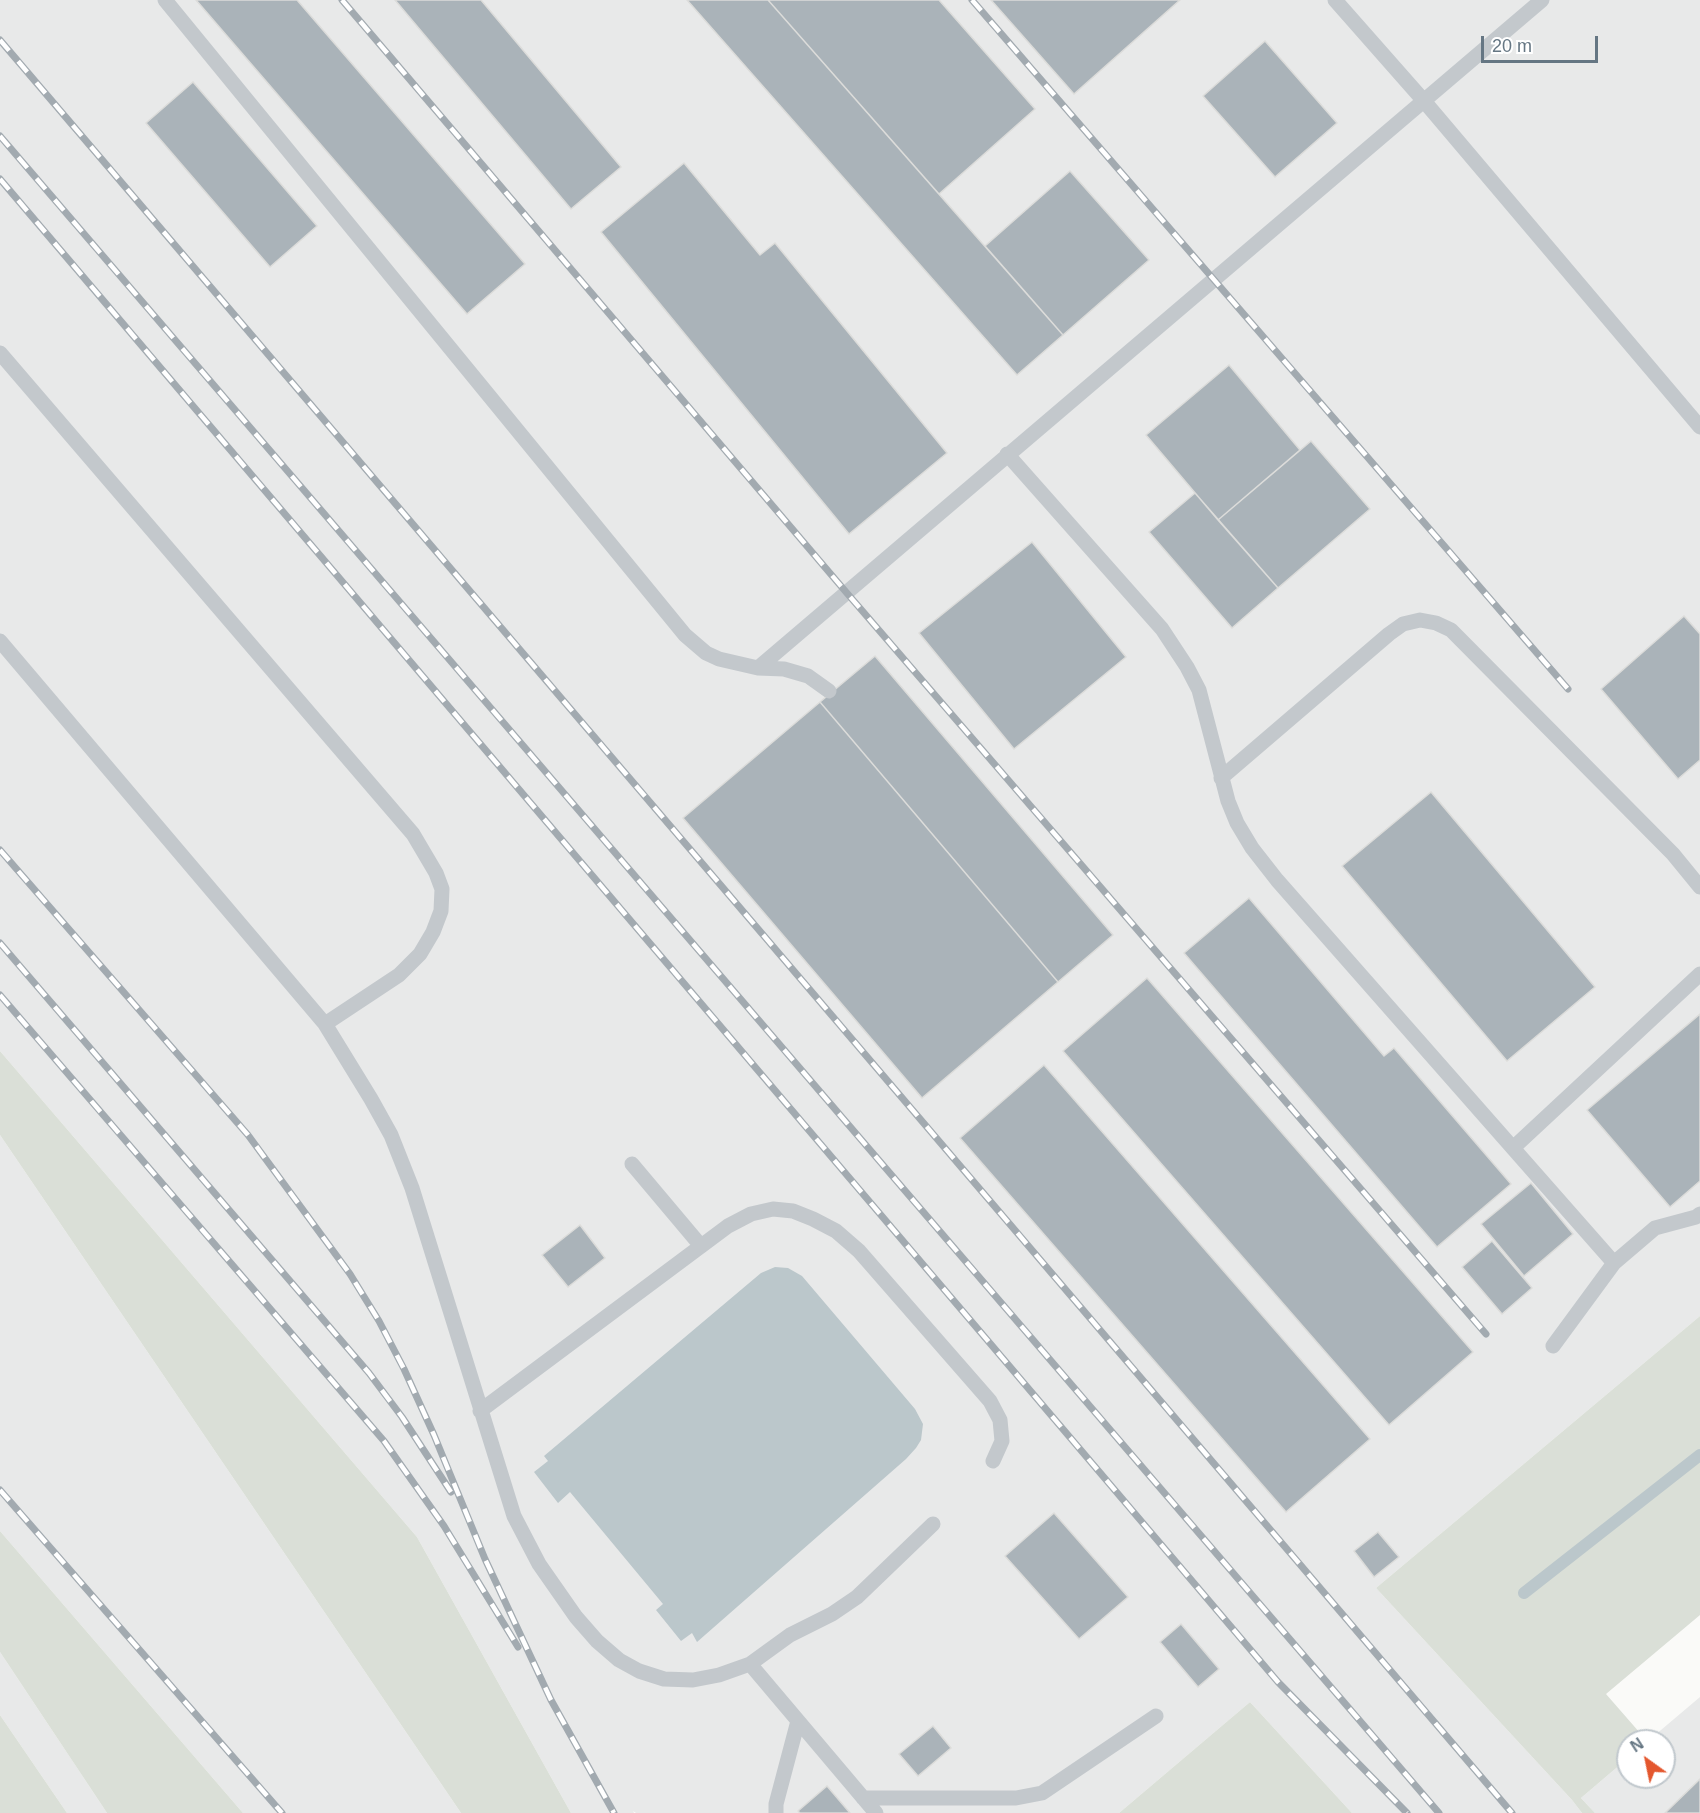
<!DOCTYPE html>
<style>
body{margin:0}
#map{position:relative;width:1700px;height:1813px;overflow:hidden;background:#fafaf8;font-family:Helvetica,sans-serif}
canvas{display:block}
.north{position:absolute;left:1616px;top:1729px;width:60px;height:60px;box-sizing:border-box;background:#fff;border:2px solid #c1c8cd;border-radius:50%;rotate:327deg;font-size:16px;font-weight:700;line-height:24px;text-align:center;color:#657683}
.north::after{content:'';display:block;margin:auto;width:21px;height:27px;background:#e4572e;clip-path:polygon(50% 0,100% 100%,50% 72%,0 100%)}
.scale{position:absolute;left:1481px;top:36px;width:117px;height:27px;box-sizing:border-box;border:3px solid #657683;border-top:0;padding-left:8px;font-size:18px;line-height:21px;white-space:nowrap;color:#657683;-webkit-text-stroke:4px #fff;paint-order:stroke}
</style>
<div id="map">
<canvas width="1700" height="1813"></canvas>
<div class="north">N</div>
<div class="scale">20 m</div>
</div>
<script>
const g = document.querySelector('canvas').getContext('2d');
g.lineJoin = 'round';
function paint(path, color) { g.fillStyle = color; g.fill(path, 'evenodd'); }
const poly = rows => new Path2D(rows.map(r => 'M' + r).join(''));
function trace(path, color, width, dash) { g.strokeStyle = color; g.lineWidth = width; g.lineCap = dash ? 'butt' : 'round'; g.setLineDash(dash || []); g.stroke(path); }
paint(poly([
 [0,0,1700,0,1700,1316,1376,1588,1572,1800,1582,1813,1352,1813,1250,1702,1119,1813,636,1813,633,1811,634,1813,571,1813,417,1537,0,1051],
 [0,1135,461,1813,243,1813,0,1531],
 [0,1652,107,1813,67,1813,0,1715],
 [1700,1697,1700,1813,1595,1813,1581,1798,1628,1758,1628,1777,1664,1777,1664,1741,1648,1741]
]), '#e8e9e9');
paint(poly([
 [0,1051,417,1537,571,1813,461,1813,0,1135],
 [1700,1316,1700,1615,1606,1694,1647,1741,1628,1741,1628,1758,1581,1798,1595,1813,1582,1813,1572,1800,1376,1588],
 [0,1531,243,1813,107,1813,0,1652],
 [1250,1702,1352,1813,1119,1813],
 [0,1715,67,1813,0,1813]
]), '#dadfd7');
paint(poly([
 [775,1267,788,1268,802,1276,915,1409,923,1424,921,1440,916,1448,906,1459,697,1642,692,1633,681,1641,656,1610,663,1604,570,1492,558,1503,534,1472,548,1461,544,1456,761,1273]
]), '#bbc7cb');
trace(poly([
 [1524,1593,1700,1455]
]), '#bbc7cb', 12);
const building = poly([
 [196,0,297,0,525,264,467,314,196,0],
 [395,0,481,0,621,167,571,209,395,0],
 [687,0,768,0,1063,335,1017,375,687,0],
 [768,0,939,0,1035,109,939,194,768,0],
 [991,0,1180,0,1074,94,991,0],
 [1265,41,1337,123,1275,177,1203,96,1265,41],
 [193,82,317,226,270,267,146,123,193,82],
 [684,163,760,255,775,243,947,453,849,534,601,232,684,163],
 [1070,171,1149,260,1063,335,985,246,1070,171],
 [1229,365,1300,450,1218,520,1146,435,1229,365],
 [1311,441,1370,509,1278,588,1218,520,1311,441],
 [1195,493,1278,588,1232,628,1149,532,1195,493],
 [1032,542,1126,657,1014,749,919,633,1032,542],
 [1684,616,1700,634,1700,760,1678,779,1601,689,1684,616],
 [875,656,1113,935,1058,982,820,702,875,656],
 [820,702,1058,982,922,1098,683,818,820,702],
 [1431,792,1595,987,1507,1061,1342,866,1431,792],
 [1249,898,1384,1056,1394,1048,1511,1184,1437,1247,1184,953,1249,898],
 [1147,978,1473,1352,1389,1425,1063,1051,1147,978],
 [1700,1014,1700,1181,1670,1207,1587,1110,1700,1014],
 [1044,1065,1370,1439,1286,1512,960,1138,1044,1065],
 [1531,1183,1573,1234,1524,1276,1481,1224,1531,1183],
 [580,1225,605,1258,568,1287,542,1255,580,1225],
 [1492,1241,1532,1288,1502,1314,1462,1267,1492,1241],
 [1054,1513,1128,1597,1079,1639,1005,1556,1054,1513],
 [1378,1532,1399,1557,1374,1577,1354,1551,1378,1532],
 [1181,1624,1219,1669,1198,1687,1160,1642,1181,1624],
 [933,1726,951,1748,918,1776,899,1754,933,1726],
 [1700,1779,1700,1813,1665,1813,1700,1779],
 [827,1786,850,1813,800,1813,798,1811,827,1786]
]);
paint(building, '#aab3b9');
trace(building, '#dcdcda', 1.5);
trace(poly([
 [165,0,685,635,706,653,719,659,758,668,1542,0],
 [1335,0,1424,101,1700,427],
 [0,353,413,834,436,873,442,889,441,911,433,932,420,954,399,975,325,1024],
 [1007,454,1162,629,1187,667,1199,690,1228,801,1237,823,1252,848,1277,880,1614,1263],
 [0,641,325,1024,371,1099,391,1135,412,1188,514,1516,539,1564,576,1617,597,1641,619,1660,639,1671,664,1679,693,1680,719,1675,750,1664,790,1635,832,1614,857,1597,933,1524],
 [758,668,784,669,808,676,829,691],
 [1221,778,1389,634,1403,624,1420,620,1436,623,1451,630,1673,854,1700,887],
 [1513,1148,1700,974],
 [632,1164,701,1246],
 [1553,1346,1614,1263,1655,1228,1696,1217,1700,1214],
 [480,1411,728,1226,751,1214,773,1209,793,1211,813,1219,836,1231,859,1251,990,1401,1000,1420,1002,1441,993,1461],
 [750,1664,876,1813],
 [863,1798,1016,1798,1042,1793,1156,1716],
 [776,1813,776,1804,798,1721]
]), '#c3c8cc', 15);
const rail = poly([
 [342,0,846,592,1486,1334],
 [972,0,1568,689],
 [0,40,1512,1813],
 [0,136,1439,1813],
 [0,179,1278,1682,1407,1813],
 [0,850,248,1135,350,1274,379,1321,404,1369,434,1435,485,1559,551,1700,614,1813],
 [0,943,369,1373,402,1417,451,1492],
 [0,995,384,1441,444,1526,518,1647],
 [0,1490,282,1813]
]);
trace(rail, '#a2aab0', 7);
trace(rail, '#fff', 4.5, [14]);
</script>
